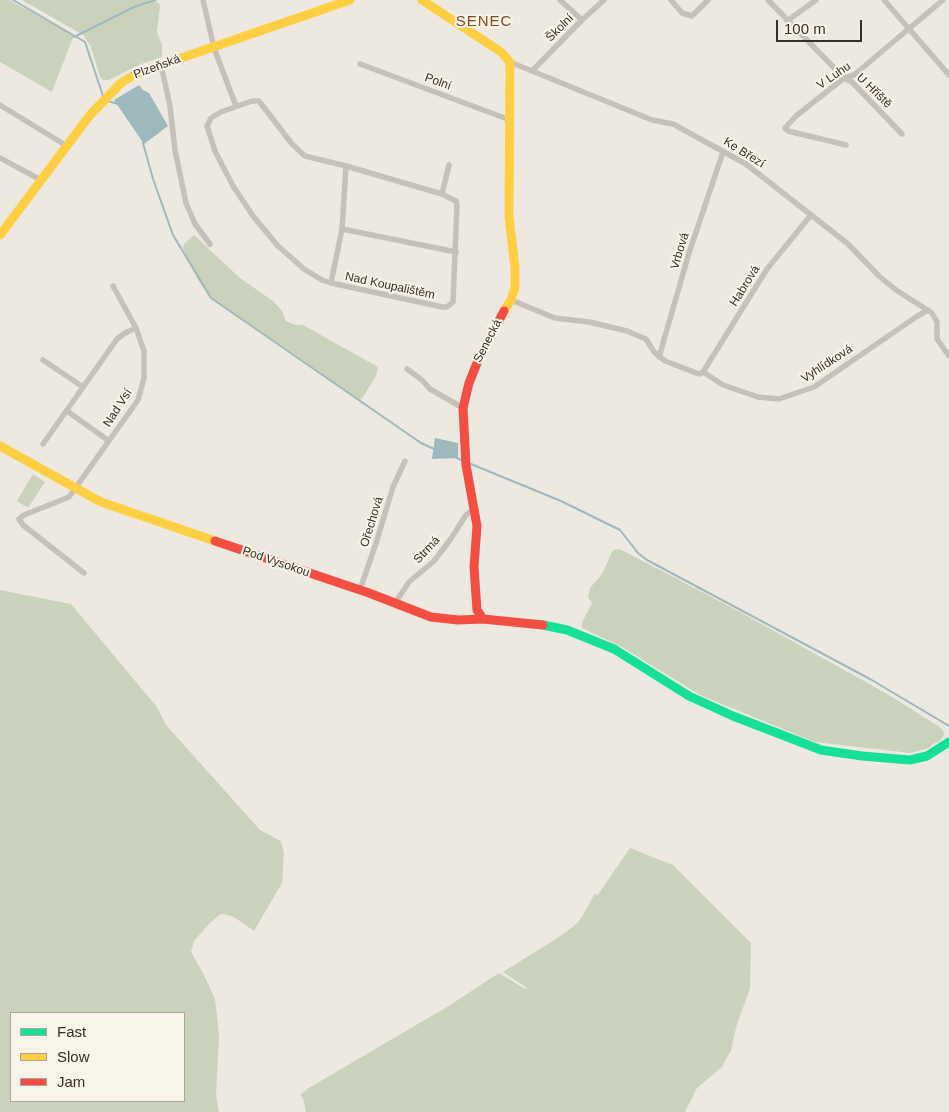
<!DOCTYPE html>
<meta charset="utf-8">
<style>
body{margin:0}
#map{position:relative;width:949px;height:1112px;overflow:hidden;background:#ede9e1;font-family:Arial,sans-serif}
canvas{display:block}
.legend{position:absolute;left:10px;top:1012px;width:175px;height:90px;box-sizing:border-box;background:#f9f4e8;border:1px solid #aba59b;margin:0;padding:6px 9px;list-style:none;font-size:15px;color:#362f28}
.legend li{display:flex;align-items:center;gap:10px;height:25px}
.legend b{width:25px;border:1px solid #aba59b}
.scale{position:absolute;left:776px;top:20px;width:86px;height:22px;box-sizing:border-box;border:2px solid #362f28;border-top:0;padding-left:6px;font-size:15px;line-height:18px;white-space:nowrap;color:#362f28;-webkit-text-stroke:4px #f9f4e8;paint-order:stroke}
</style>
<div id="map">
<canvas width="949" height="1112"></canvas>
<ul class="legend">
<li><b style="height:6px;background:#16e098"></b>Fast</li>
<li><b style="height:6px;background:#ffcf43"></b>Slow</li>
<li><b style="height:6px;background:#f24e42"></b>Jam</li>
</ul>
<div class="scale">100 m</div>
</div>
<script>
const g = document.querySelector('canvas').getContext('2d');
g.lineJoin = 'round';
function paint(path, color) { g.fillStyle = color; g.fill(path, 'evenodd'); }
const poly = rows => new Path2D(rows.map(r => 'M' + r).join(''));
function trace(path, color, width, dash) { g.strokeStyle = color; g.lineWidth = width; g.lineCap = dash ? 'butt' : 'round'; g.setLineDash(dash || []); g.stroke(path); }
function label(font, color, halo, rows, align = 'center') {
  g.font = font + ' Arial,sans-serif'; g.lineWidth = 4; g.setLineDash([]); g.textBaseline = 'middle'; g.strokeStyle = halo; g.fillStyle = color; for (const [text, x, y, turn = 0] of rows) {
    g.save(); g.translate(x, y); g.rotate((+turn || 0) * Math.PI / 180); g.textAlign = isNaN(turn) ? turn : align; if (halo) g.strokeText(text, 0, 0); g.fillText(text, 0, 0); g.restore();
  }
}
paint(poly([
 [0,0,9,0,74,35,52,92,0,62],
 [22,0,151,0,159,3,160,6,157,32,162,45,162,57,141,64,109,80,103,80,100,77,91,47,83,35],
 [194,235,240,278,273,301,282,311,286,321,295,325,303,325,378,367,376,376,363,397,359,401,297,356,210,298,198,280,183,248,184,244],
 [33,474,45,482,28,508,17,501],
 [620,549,740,612,889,695,938,726,943,730,944,734,942,738,940,741,933,744,929,748,910,753,815,742,700,695,622,647,582,628,582,623,592,603,588,597,590,588,602,574,613,550],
 [0,590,71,604,157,707,166,725,260,830,281,841,284,853,282,883,254,931,234,917,223,914,219,915,209,924,194,941,192,948,191,952,203,973,215,999,219,1034,216,1096,219,1112,0,1112],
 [11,1013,184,1013,184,1101,11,1101],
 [630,848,673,865,751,943,750,989,737,1024,731,1050,722,1067,697,1088,685,1112,306,1112,303,1098,300,1095,307,1089,447,1007,499,973,525,989,527,988,503,972,559,937,575,925,582,917,595,893,597,896]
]), '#cad2bb');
paint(poly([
 [139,85,143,90,149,93,168,126,144,144,114,100],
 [435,438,458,443,458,458,432,459]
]), '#9db9bd');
trace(poly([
 [13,0,85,42,103,96],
 [74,37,136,6,156,0],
 [108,101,118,104],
 [143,143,153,179,173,235,211,298,421,443,434,449],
 [455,457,461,460],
 [471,464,561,501,620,530,638,553,647,560,870,679,949,726]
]), '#9db9bd', 2);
trace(poly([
 [203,0,214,48,236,106],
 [560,0,582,20],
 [671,0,682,13,692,16,708,0],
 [768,0,844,78,852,82,902,134],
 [884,0,949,75],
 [787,21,816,0],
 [510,62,652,120,673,124,746,164,848,244,879,276,896,290,932,313,937,322,937,339,949,356],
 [360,64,510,120],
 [161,65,170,106,175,150,186,203,195,224,210,244],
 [532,71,582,20,604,0],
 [252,101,259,101,292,144,305,156,346,166,342,229,331,283,322,280,304,269,278,246,253,216,233,186,215,151,207,126,211,118,221,112,252,101],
 [0,105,67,146],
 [846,145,788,131,785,128,796,116,844,78,854,75,943,0],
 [0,158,41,180],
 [442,194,449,165],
 [342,229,456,252],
 [331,283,442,307,447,307,453,302,457,205,456,201,442,194,346,166],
 [511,300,555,318,589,322,627,331,646,339,654,352,665,361,699,374,703,372,723,385,758,397,779,399,814,387,916,317,928,310],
 [659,357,689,253,723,152],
 [43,360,83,387],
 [407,369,422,380,430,389,463,408],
 [703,372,767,269,811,215],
 [67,411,109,441],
 [43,444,117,339,125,333,136,328],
 [84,573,23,525,19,519,24,515,69,497,138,400,144,378,144,351,136,328,113,286],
 [360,590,377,540,393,487,405,461],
 [395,603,409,582,434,561,450,540,466,515,473,510]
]), '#c5c1ba', 5.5);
trace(poly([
 [543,625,567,630,614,649,689,696,733,716,821,750,862,756,910,760,927,756,949,742]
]), '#16e098', 9);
trace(poly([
 [422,0,501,52,510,62,509,217,515,268,515,287,511,300,504,311],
 [0,235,90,115,121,83,134,75,155,67,350,0],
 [0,446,101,502,215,541]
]), '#ffcf43', 9);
trace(poly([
 [215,541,369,593,431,617,458,620,483,619,543,625],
 [483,619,477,610,474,567,477,526,466,465,463,408,469,383,479,358,504,311]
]), '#f24e42', 9);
label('12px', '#362f28', '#f9f4e8', [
 ["Školní",560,28,-45],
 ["Plzeňská",157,67,-20],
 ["V Luhu",834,76,-35],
 ["Polní",438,82,20],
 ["U Hřiště",874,91,44],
 ["Ke Březí",744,153,32],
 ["Vrbová",680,251,-73],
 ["Nad Koupalištěm",390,286,12],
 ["Habrová",745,286,-58],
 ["Senecká",488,341,-63],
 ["Vyhlídková",827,364,-33],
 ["Nad Vsí",118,408,-57],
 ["Ořechová",372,522,-73],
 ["Strmá",427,550,-47],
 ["Pod Vysokou",276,562,19]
]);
g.letterSpacing = '1px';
label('15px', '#844922', '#f9f4e8', [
 ["SENEC",484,22]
]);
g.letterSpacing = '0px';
</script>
